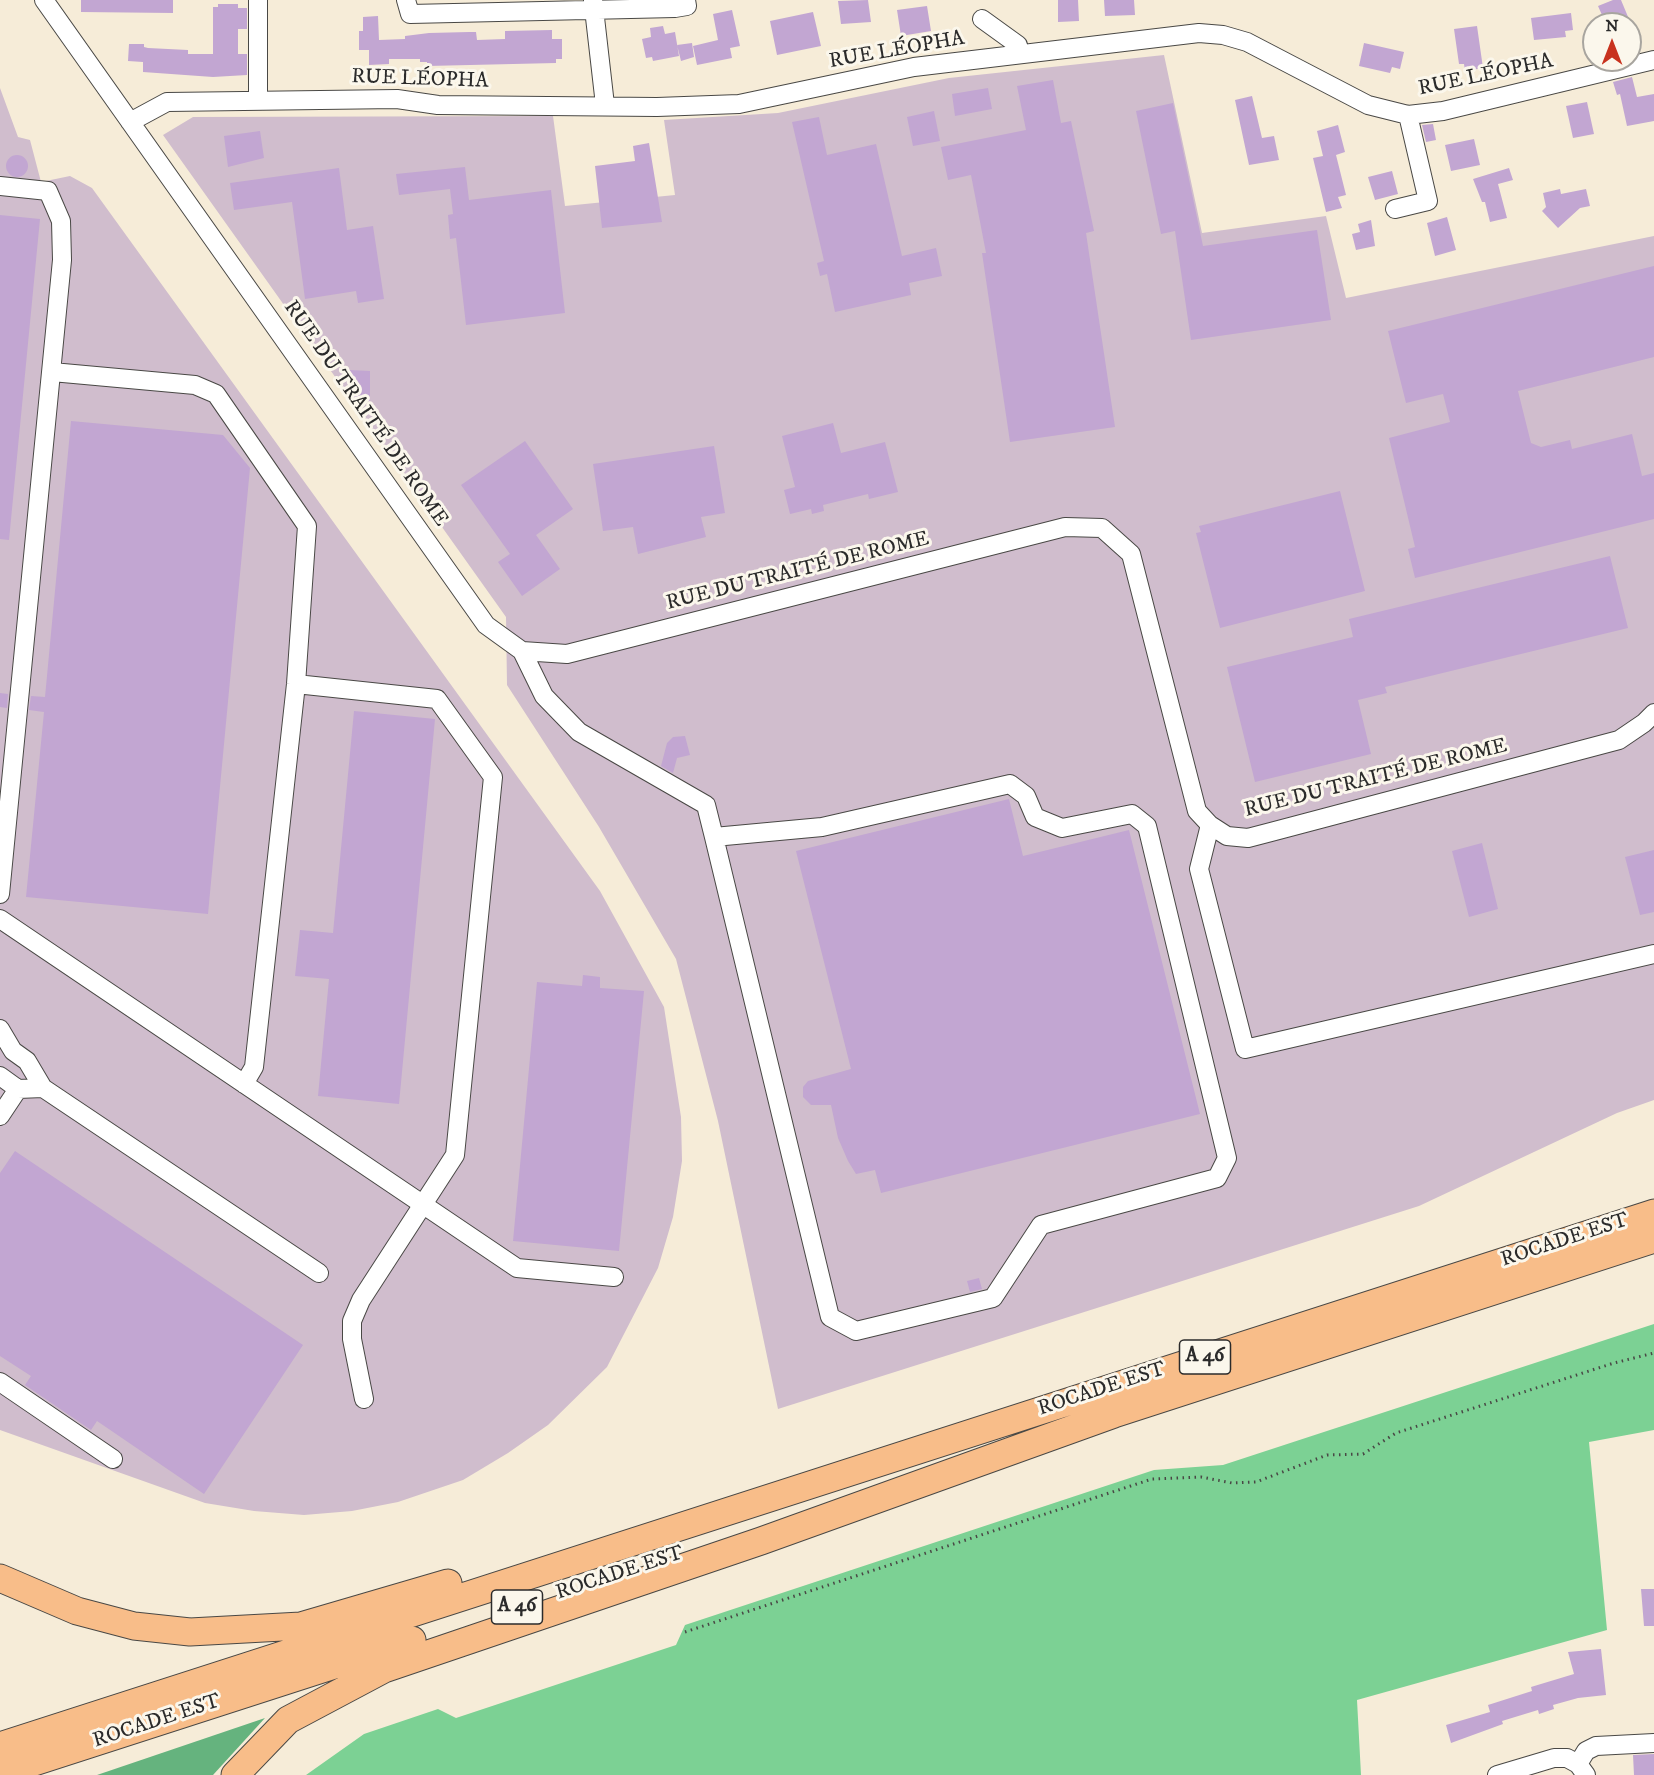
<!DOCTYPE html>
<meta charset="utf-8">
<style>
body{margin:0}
#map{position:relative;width:1654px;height:1775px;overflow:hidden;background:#f6ecd8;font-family:"IM FELL DW Pica",serif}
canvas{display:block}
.north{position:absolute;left:1582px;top:12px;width:60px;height:60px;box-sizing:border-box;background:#fbf7ec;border:2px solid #a8a59f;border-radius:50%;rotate:0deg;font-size:16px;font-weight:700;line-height:24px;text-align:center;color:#2b2b2b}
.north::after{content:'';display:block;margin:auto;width:21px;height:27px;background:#c8321e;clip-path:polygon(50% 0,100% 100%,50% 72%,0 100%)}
</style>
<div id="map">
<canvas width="1654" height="1775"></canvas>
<div class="north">N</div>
</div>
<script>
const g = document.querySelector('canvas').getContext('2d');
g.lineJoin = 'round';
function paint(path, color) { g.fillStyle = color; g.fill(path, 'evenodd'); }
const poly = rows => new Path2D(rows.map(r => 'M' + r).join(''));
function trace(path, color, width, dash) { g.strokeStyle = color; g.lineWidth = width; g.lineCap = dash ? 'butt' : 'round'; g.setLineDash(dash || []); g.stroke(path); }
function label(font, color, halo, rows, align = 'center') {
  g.font = font + ' "IM FELL DW Pica",serif'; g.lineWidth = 6; g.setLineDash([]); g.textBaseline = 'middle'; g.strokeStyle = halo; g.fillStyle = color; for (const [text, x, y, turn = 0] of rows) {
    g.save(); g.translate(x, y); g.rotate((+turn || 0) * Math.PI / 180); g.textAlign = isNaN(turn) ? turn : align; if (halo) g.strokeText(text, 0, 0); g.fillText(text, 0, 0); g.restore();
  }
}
paint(poly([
 [1164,55,1202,233,1326,216,1346,298,1654,236,1654,1100,1617,1113,1419,1206,778,1409,718,1121,676,959,599,827,507,685,506,617,163,135,193,117,553,116,565,206,675,195,664,120,778,113,949,78],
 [0,88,18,137,30,140,41,182,70,176,92,188,600,891,664,1007,681,1117,682,1161,673,1217,658,1268,607,1367,548,1425,508,1453,463,1480,398,1502,352,1511,304,1515,254,1511,205,1503,0,1430]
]), '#d0bdcd');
paint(poly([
 [1654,1324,1654,1430,1589,1442,1607,1630,1357,1700,1361,1775,306,1775,364,1734,438,1709,456,1718,676,1645,685,1625,1154,1470,1223,1465]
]), '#7cd194');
paint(poly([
 [265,1718,213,1775,97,1775]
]), '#65b37e');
paint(poly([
 [81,0,173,0,173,13,81,12],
 [868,0,871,22,841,24,838,1],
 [1058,0,1078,0,1079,21,1058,22],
 [1104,0,1134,0,1135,15,1105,16],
 [1613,0,1621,0,1631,24,1606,24,1598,6],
 [218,4,238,4,238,8,247,8,247,29,238,29,238,54,247,54,247,75,213,77,143,72,143,62,128,61,129,44,144,44,144,47,148,48,188,50,188,54,213,54,213,7,218,7],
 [927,6,931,31,901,36,897,10],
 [732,10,740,46,730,48,732,58,697,65,693,46,718,40,713,14],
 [813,12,821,46,777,55,770,21],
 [1571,13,1573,30,1565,31,1566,37,1534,40,1531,18],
 [378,16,379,40,405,39,405,36,429,33,469,32,476,32,477,40,505,39,505,31,552,30,552,39,562,39,562,59,556,59,556,63,427,66,427,62,420,62,420,59,389,59,389,64,369,65,369,50,359,50,359,31,363,31,363,17],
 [663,26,665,34,675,32,679,56,653,61,652,57,646,58,642,39,651,37,650,28],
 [1477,26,1483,68,1465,71,1464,64,1459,64,1454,29],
 [692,43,694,57,681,61,677,45],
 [1364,43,1404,52,1400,69,1392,67,1390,73,1359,66],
 [1632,77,1637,97,1654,94,1654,121,1627,126,1620,94,1617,95,1613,82],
 [1053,80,1061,123,1071,121,1094,231,1086,233,1115,427,1010,442,982,253,986,253,971,175,948,180,941,147,1026,130,1017,86],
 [988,88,992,109,955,116,952,94],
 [1252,96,1262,138,1274,136,1279,160,1249,165,1235,100],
 [1587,102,1594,134,1573,138,1566,106],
 [1173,103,1203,246,1317,230,1331,320,1191,340,1175,231,1161,234,1136,111],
 [934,111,940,141,913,146,907,117],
 [819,117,827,155,876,144,902,256,936,248,942,276,909,283,911,295,835,312,827,274,820,276,817,263,824,261,792,122],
 [1433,124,1436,140,1426,142,1422,125],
 [1338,125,1345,152,1336,155,1346,195,1338,197,1342,208,1326,212,1313,158,1323,156,1317,131],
 [260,131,264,158,228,167,224,136],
 [1474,139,1480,165,1451,171,1445,145],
 [649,143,662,222,602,228,595,166,635,161,633,146],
 '6 166a11 11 0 1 1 22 0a11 11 0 1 1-22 0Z',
 [465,167,469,200,551,190,565,313,466,325,456,238,450,239,448,215,453,214,450,189,399,195,396,174],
 [339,168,347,230,373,226,384,299,358,303,356,291,305,299,292,202,234,210,230,183],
 [1509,168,1513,180,1498,184,1507,218,1490,222,1485,202,1482,202,1473,179],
 [1392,171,1398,194,1375,200,1368,177],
 [1560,189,1561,194,1586,189,1590,206,1580,208,1558,228,1542,211,1546,207,1543,193],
 [0,215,40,219,9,540,0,539],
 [1447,217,1456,250,1435,256,1427,223],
 [1371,220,1375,246,1356,250,1352,234,1360,232,1358,224],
 [1654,266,1654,357,1518,391,1531,443,1541,447,1570,440,1572,449,1632,434,1642,476,1654,473,1654,519,1415,578,1408,549,1415,547,1389,438,1450,422,1443,394,1406,403,1388,331],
 [349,370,370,371,370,401,354,401,354,385,349,384],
 [71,421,223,435,250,468,208,914,26,897,44,712,29,710,31,696,45,697],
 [833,423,841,453,885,442,898,492,869,499,868,494,823,505,824,511,812,514,811,509,790,514,784,490,795,487,782,436],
 [525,441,573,509,536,535,560,569,522,596,498,562,510,554,461,485],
 [714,446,725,513,701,517,706,537,638,554,633,527,603,531,593,464],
 [1340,491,1365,591,1220,628,1196,533,1201,532,1199,526],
 [1610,556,1628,628,1385,687,1387,693,1358,700,1371,754,1255,782,1227,667,1353,637,1349,619],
 [0,693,8,694,7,708,0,707],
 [354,711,435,719,399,1104,318,1096,329,979,295,976,300,930,333,933],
 [685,736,690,755,677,758,673,773,661,766,667,743,673,737],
 [1009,799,1023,856,1129,830,1200,1114,881,1193,875,1170,856,1174,848,1161,838,1138,831,1105,811,1105,803,1097,803,1087,808,1081,851,1069,796,851],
 [1482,843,1498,909,1469,917,1452,851],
 [1654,850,1654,912,1640,915,1625,857],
 [583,975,600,977,600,988,644,991,619,1251,513,1241,537,982,582,986],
 [15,1151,303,1345,204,1494,97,1421,91,1430,25,1385,31,1376,0,1356,0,1173],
 [979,1278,982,1289,970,1292,967,1281],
 [1641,1589,1654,1589,1654,1626,1644,1626],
 [1601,1649,1606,1695,1578,1698,1553,1705,1554,1709,1539,1714,1538,1710,1502,1721,1503,1724,1451,1743,1446,1725,1490,1712,1488,1705,1532,1691,1531,1687,1574,1674,1568,1652],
 [1654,1754,1654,1775,1634,1775,1633,1755]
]), '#c2a6d2');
const minor = poly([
 [44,0,486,625,522,651,567,654,1065,527,1102,528,1131,554,1197,811,1210,825,1227,836,1248,838,1271,832,1619,740,1644,723,1654,713],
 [258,0,258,101],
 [406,0,410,14,675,8,687,6,686,0],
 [593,0,605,105],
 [982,19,1018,45,1019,54],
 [130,122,167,102,397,99,438,105,657,107,739,104,914,67,1199,33,1223,35,1247,42,1368,105,1408,115,1443,111,1654,60],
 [0,186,48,191,61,221,62,260,0,894],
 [1395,209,1428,201,1408,115],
 [52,372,195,385,216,394,307,526,296,684,254,1067,244,1084],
 [522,651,544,696,579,732,706,805,714,837,830,1317,856,1331,993,1298,1041,1225,1217,1178,1227,1158,1147,826,1132,814,1062,828,1035,817,1026,796,1010,784,822,827,714,837],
 [296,684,437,699,493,777,455,1155,361,1300,352,1321,352,1339,364,1399],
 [1210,825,1199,869,1245,1049,1654,954],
 [0,919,517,1268,614,1277],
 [0,1029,13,1051,27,1061,43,1088,319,1273],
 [0,1076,18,1089,43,1088],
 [0,1116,18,1089],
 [0,1382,113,1459],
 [1578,1764,1586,1751,1596,1746,1654,1743],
 [1497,1775,1554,1758,1567,1758,1578,1764,1586,1775]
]);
const highway = poly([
 [0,1578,77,1611,134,1626,190,1632,301,1626,448,1583],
 [0,1746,1654,1213],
 [0,1773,412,1640],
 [235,1775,288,1720,384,1669,761,1541,1114,1414,1654,1239]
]);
trace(minor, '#494845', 20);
trace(highway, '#494845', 29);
trace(poly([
 [685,1632,1152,1479,1201,1477,1232,1483,1256,1482,1327,1455,1363,1454,1396,1433,1614,1363,1654,1353]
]), '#494845', 3, [1.5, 4.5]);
trace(minor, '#fff', 18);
trace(highway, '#f8bd89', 27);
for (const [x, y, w] of [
 [1205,1357,51],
 [517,1607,51]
]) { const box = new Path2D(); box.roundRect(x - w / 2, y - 17, w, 34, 4.5); g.fillStyle = '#fbf7ec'; g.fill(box); trace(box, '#2b2b2b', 1.5); }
label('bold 20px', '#2b2b2b', null, [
 ["A 46",1205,1357],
 ["A 46",517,1607]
]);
label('21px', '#2b2b2b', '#fbf7ec', [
 ["RUE LÉOPHA",897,51,-10],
 ["RUE LÉOPHA",1486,76,-12],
 ["RUE LÉOPHA",420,80,2],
 ["RUE DU TRAITÉ DE ROME",365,414,55],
 ["RUE DU TRAITÉ DE ROME",798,572,-14],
 ["RUE DU TRAITÉ DE ROME",1376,779,-14],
 ["ROCADE EST",1565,1241,-18],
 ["ROCADE EST",1102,1390,-18],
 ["ROCADE EST",620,1574,-18],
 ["ROCADE EST",157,1722,-18]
]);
</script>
